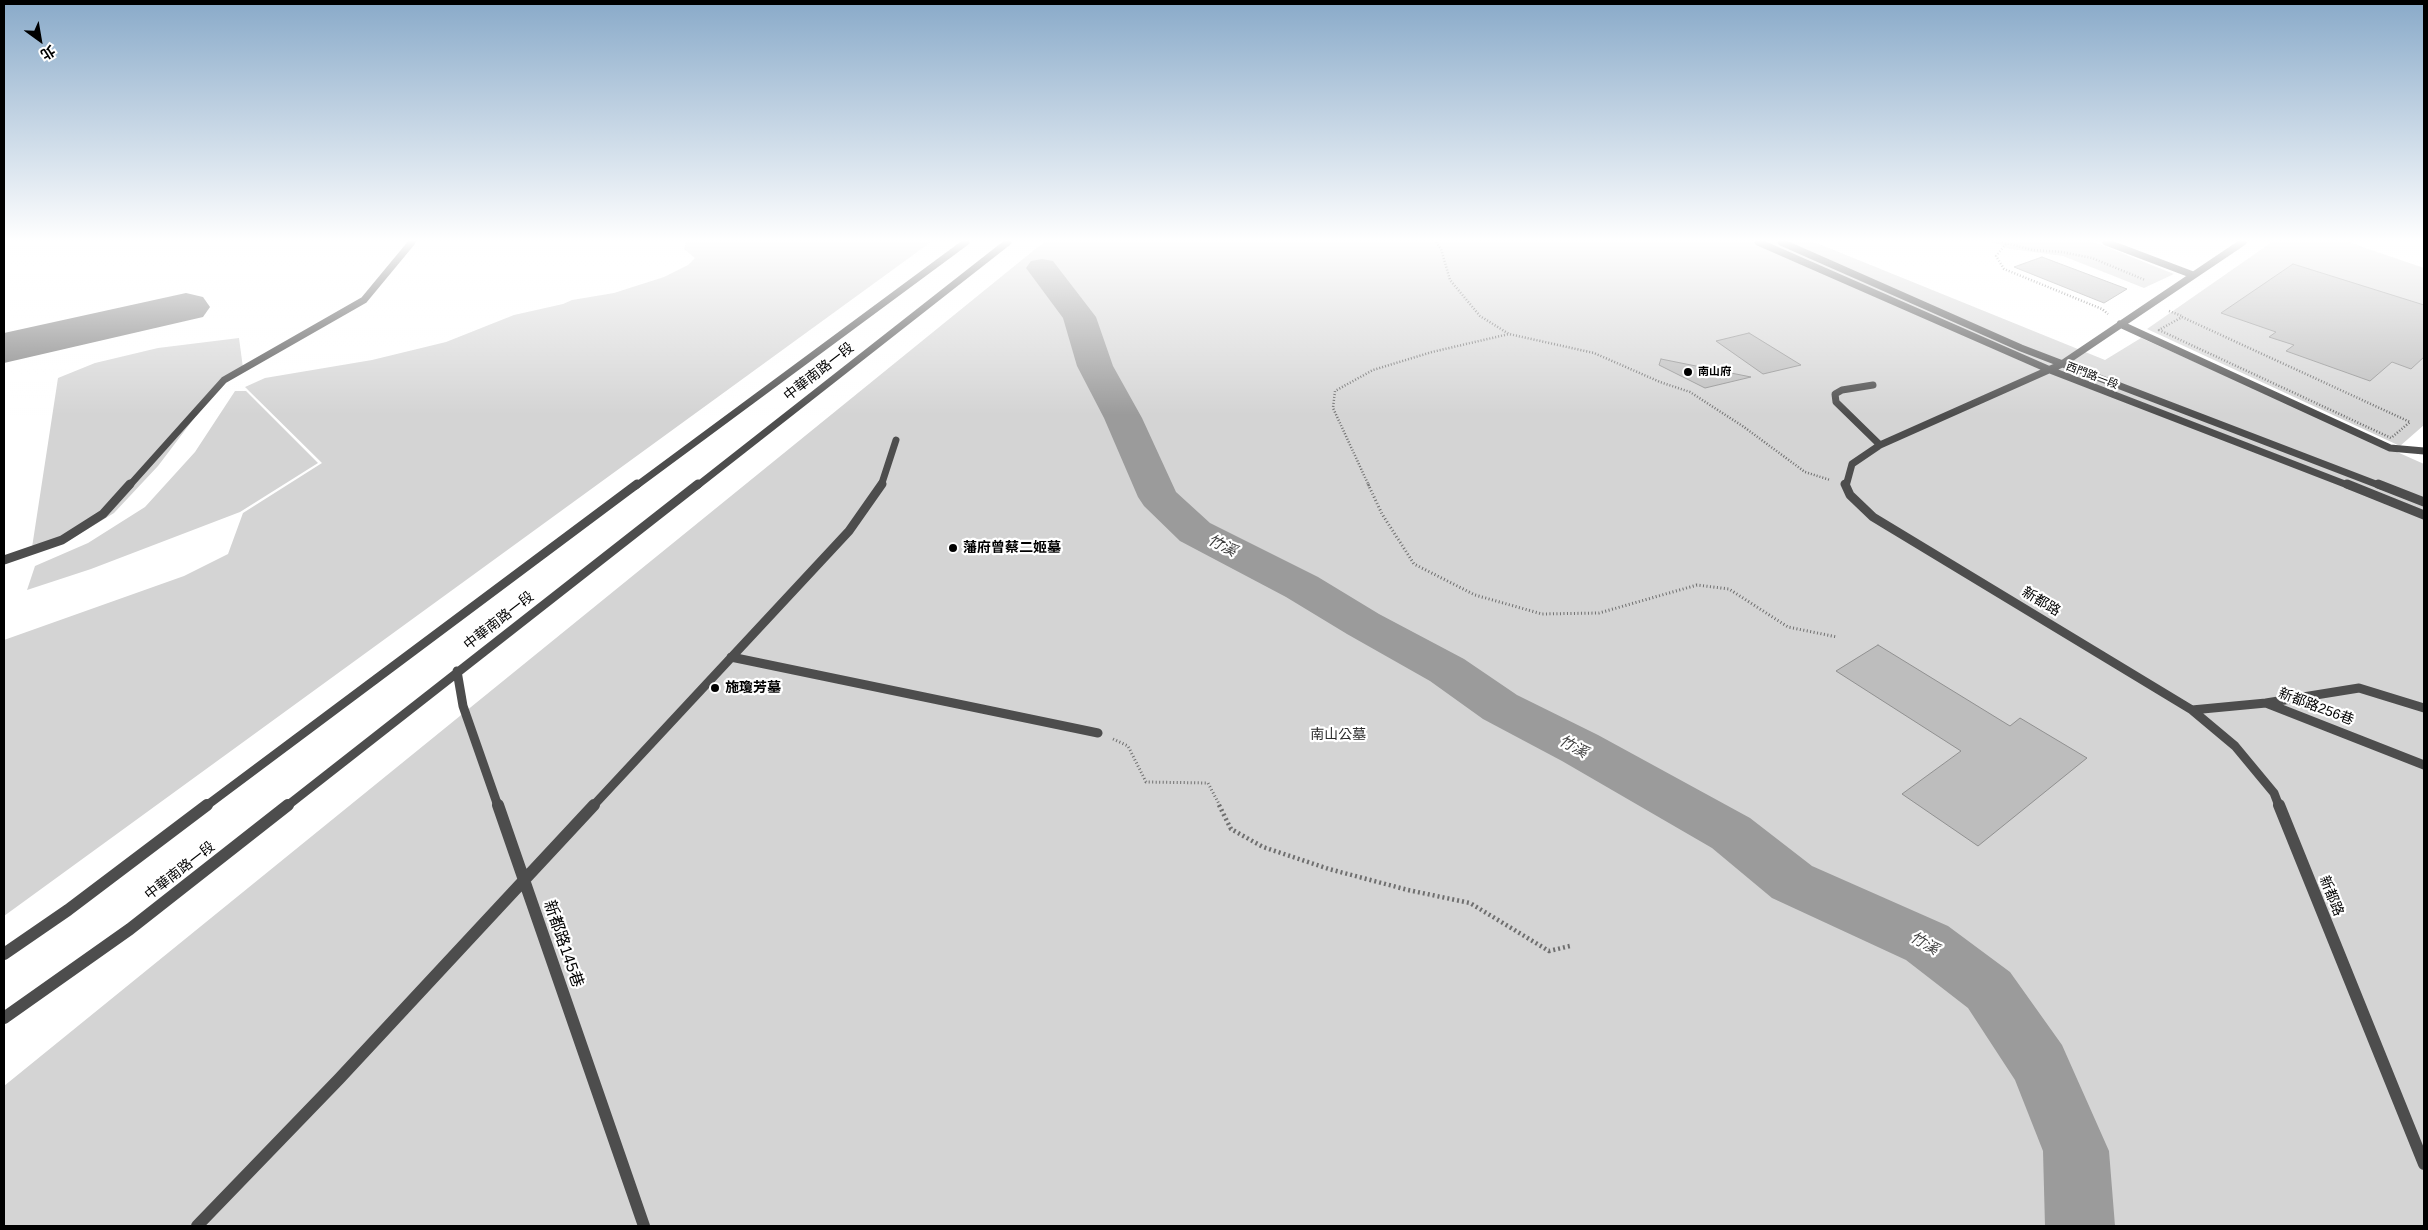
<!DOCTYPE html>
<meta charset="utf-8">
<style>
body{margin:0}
#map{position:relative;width:2428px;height:1230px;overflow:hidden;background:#fff;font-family:Helvetica,"Noto Sans TC",sans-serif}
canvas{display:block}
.frame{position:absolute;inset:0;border:5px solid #000;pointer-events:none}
.north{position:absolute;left:15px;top:15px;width:50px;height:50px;-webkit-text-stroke:4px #fff;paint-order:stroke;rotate:148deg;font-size:14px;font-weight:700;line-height:20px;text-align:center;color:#000}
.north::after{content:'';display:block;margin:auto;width:18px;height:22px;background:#000;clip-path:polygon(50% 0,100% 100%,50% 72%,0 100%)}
</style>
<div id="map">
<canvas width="2428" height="1230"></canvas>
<div class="frame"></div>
<div class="north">北</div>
</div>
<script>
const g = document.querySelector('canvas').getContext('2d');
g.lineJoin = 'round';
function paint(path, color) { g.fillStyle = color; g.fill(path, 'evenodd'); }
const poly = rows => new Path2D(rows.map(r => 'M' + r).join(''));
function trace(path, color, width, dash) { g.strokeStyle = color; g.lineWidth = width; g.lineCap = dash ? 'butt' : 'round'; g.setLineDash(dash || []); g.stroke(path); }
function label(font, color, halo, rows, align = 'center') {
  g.font = font + ' Helvetica,"Noto Sans TC",sans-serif'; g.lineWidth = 4.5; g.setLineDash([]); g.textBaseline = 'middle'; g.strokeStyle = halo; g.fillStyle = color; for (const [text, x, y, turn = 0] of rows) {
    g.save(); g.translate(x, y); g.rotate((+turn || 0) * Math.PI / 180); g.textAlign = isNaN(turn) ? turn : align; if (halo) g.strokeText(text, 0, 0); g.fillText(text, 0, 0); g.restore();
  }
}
paint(poly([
 [686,242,931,242,4,916,4,640,184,576,228,554,243,513,322,463,245,387,265,378,372,360,446,342,514,315,563,304,572,300,614,293,664,277,688,265,695,258,684,249],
 [1044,242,1814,242,2105,360,2141,338,2424,464,2424,1226,4,1226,4,1086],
 [1992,242,2094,242,2174,274,2144,288,2063,256,2010,249],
 [2272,242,2348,242,2424,268,2424,425,2400,446,2147,329],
 [239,338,243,368,214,392,158,466,114,513,68,541,31,554,58,378,95,363,158,348],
 [235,391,246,391,318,463,240,512,91,569,27,590,35,566,88,543,145,507,195,452]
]), '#d4d4d4');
paint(poly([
 [1042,259,1053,261,1096,317,1113,366,1142,418,1176,492,1210,523,1318,577,1379,614,1464,659,1517,695,1598,735,1750,818,1812,866,1948,926,2010,972,2062,1045,2109,1151,2115,1226,2045,1226,2043,1151,2015,1080,1968,1008,1906,960,1772,898,1712,848,1562,761,1483,719,1430,681,1347,634,1286,597,1180,541,1144,506,1138,497,1104,418,1077,366,1063,318,1026,268,1031,261,1042,259]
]), '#9b9b9b');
paint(poly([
 [186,293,203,297,210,307,203,317,4,363,4,333,186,293]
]), '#808080');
const building = poly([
 [2042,257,2127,289,2104,303,2014,267,2042,257],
 [2293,264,2424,305,2424,357,2411,369,2392,362,2370,381,2286,351,2294,345,2269,337,2276,332,2221,313,2293,264],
 [1749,333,1801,365,1763,374,1716,341,1749,333],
 [1661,359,1751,377,1705,388,1659,365,1661,359],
 [1878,645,2010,726,2020,718,2087,758,1978,846,1902,794,1961,751,1836,671,1878,645]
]);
paint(building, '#bdbdbd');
trace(building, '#919191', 1);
trace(poly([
 [1436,242,1441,249,1450,280,1480,316,1509,334,1594,353,1660,382,1690,392,1744,427,1805,472,1830,480],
 [2002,242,2033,250,2062,252,2092,258,2145,280],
 [2006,244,1996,256,2004,269,2102,309,2108,314],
 [2169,311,2182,316],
 [2182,317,2410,422,2391,438,2159,330,2182,317],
 [1369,486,1333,408,1335,391,1373,370,1432,352,1509,334]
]), '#6f6f6f', 2.5, [1, 2]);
trace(poly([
 [1368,484,1382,514,1414,564,1475,595,1542,614,1599,613,1697,585,1729,589,1788,627,1837,637],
 [1113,739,1128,746,1146,782,1208,783,1220,806]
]), '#6f6f6f', 3, [1, 2.5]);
trace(poly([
 [1219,805,1231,829,1263,847,1329,869,1408,890,1470,903,1549,951,1570,946]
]), '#6f6f6f', 4.5, [2, 3]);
trace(poly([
 [1758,242,2050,370,2350,486],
 [1781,242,2021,348,2381,486],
 [2106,242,2193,275],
 [2120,324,2390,448,2424,451],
 [1873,385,1842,390,1835,394,1836,402,1880,445],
 [129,486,224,380,364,300,412,242],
 [636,486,966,242],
 [697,486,1008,242],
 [881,486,896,440],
 [1846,486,1852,464,1880,445,2062,364,2243,242]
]), '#4d4d4d', 7);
trace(poly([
 [1845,484,1850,495,1873,517,2192,710,2235,746,2274,793,2279,806],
 [2347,484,2424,515],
 [2378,484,2424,502],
 [4,560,62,540,103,514,130,484],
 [731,657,1098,733],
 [457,671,463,706,498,806],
 [2266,703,2359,688,2424,708],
 [2192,710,2266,703,2424,765],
 [206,806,637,484],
 [287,806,698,484],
 [593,806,849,531,882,484]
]), '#4d4d4d', 9);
trace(poly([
 [498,805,644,1226],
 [2279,805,2424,1164],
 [4,954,68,910,207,805],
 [4,1018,130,929,288,805],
 [197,1226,339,1079,594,805]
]), '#4d4d4d', 12);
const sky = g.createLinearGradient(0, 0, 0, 415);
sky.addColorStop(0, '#89aac9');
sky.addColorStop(0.58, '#fff');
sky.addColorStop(1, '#ffffff00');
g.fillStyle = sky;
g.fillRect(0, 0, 2428, 415);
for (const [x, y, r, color] of [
 [1688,372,5,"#000"],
 [953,548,5,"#000"],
 [715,688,5,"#000"]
]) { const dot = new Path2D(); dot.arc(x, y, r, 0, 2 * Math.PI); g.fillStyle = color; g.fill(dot); trace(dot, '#fff', 2); }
label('bold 11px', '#000', '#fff', [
 ["南山府",1698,372]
], 'left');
label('11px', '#000', '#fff', [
 ["西門路一段",2092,376,21]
]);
label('14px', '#000', '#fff', [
 ["中華南路一段",819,372,-38],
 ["新都路",2041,602,31],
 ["中華南路一段",499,621,-38],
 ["新都路256巷",2316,707,21],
 ["中華南路一段",180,871,-38],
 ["新都路",2331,896,68]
]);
label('bold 14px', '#000', '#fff', [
 ["藩府曾蔡二姬墓",963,548],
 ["施瓊芳墓",725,688]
], 'left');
label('14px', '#2b2b2b', '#fff', [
 ["南山公墓",1338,735]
]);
label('italic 15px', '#3c3c3c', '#fff', [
 ["竹溪",1222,546,27],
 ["竹溪",1573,747,29],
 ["竹溪",1924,944,30]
]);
label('16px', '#000', '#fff', [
 ["新都路145巷",563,944,71]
]);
</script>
